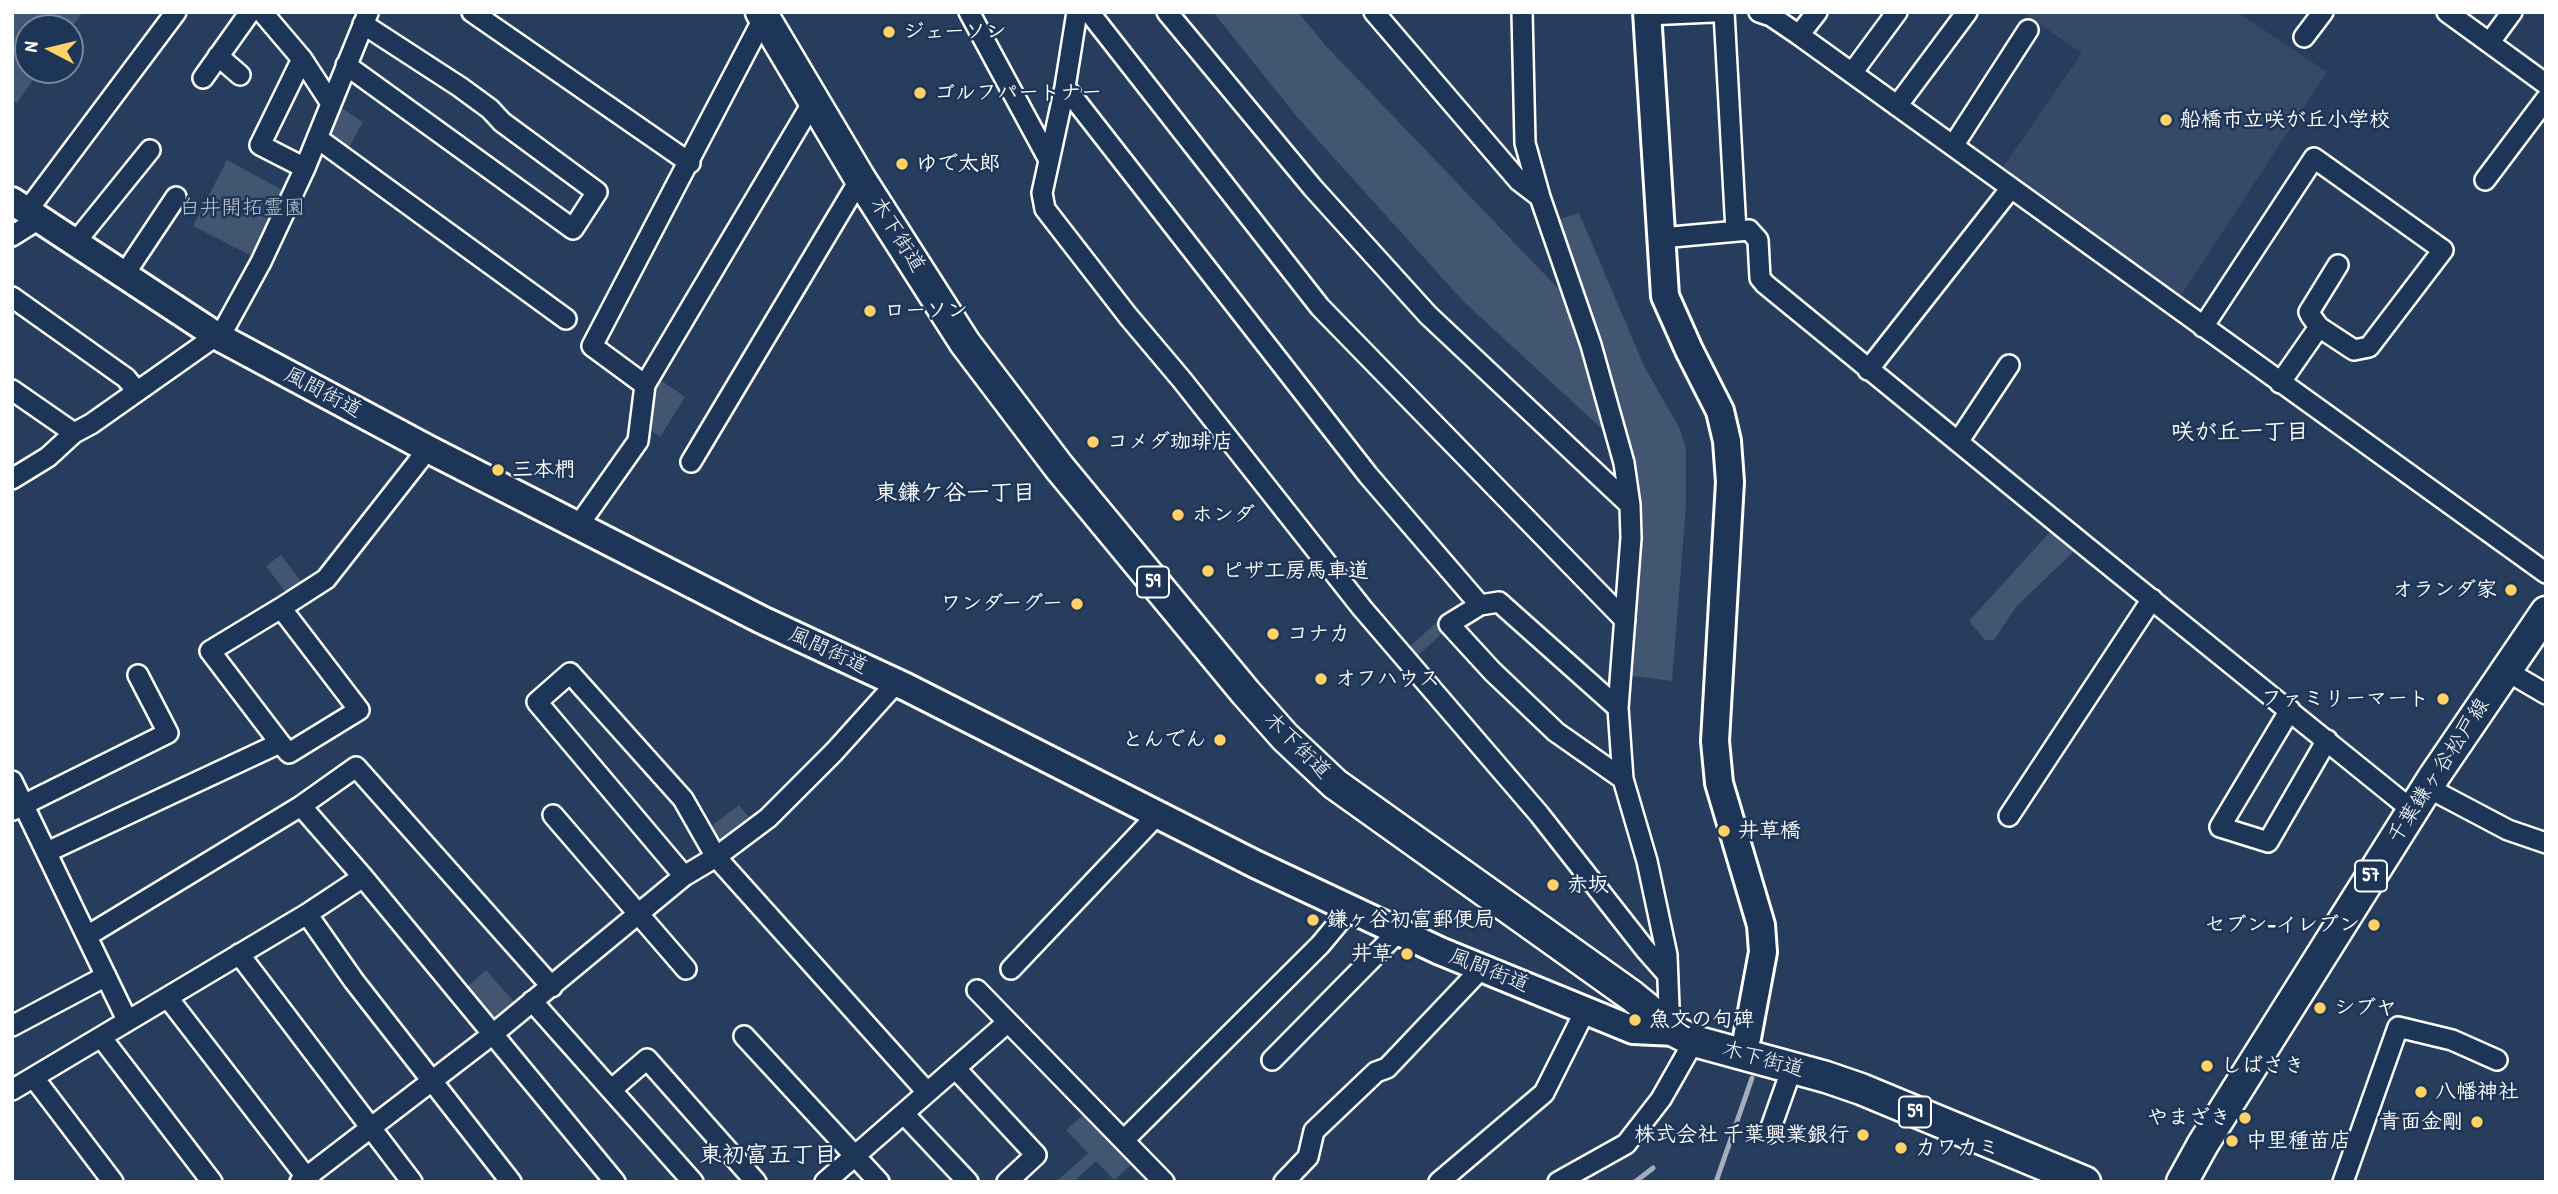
<!DOCTYPE html>
<meta charset="utf-8">
<style>
body{margin:0}
#map{position:relative;width:2558px;height:1194px;overflow:hidden;background:#263d5e;font-family:"Patrick Hand",sans-serif}
canvas{display:block}
.frame{position:absolute;inset:0;border:14px solid #fff;pointer-events:none}
.north{position:absolute;left:14px;top:14px;width:70px;height:70px;box-sizing:border-box;background:#1d3557;border:2px solid #77869a;border-radius:50%;rotate:277deg;font-size:19px;font-weight:700;line-height:28px;text-align:center;color:#fff}
.north::after{content:'';display:block;margin:auto;width:24px;height:32px;background:#ffd166;clip-path:polygon(50% 0,100% 100%,50% 72%,0 100%)}
</style>
<div id="map">
<canvas width="2558" height="1194"></canvas>
<div class="frame"></div>
<div class="north">N</div>
</div>
<script>
const g = document.querySelector('canvas').getContext('2d');
g.lineJoin = 'round';
function paint(path, color) { g.fillStyle = color; g.fill(path, 'evenodd'); }
const poly = rows => new Path2D(rows.map(r => 'M' + r).join(''));
function trace(path, color, width, dash) { g.strokeStyle = color; g.lineWidth = width; g.lineCap = dash ? 'butt' : 'round'; g.setLineDash(dash || []); g.stroke(path); }
function label(font, color, halo, rows, align = 'center') {
  g.font = font + ' "Patrick Hand","Klee One",sans-serif'; g.lineWidth = 5; g.setLineDash([]); g.textBaseline = 'middle'; g.strokeStyle = halo; g.fillStyle = color; for (const [text, x, y, turn = 0] of rows) {
    g.save(); g.translate(x, y); g.rotate((+turn || 0) * Math.PI / 180); g.textAlign = isNaN(turn) ? turn : align; if (halo) g.strokeText(text, 0, 0); g.fillText(text, 0, 0); g.restore();
  }
}
paint(poly([
 [2022,12,2237,12,2327,72,2180,297,2003,167,2082,53]
]), '#344a68');
paint(poly([
 [12,12,83,12,70,30,28,28,28,70,40,70,17,103,12,100],
 [1213,12,1298,12,1326,46,1572,303,1613,439,1463,301,1298,118],
 [340,107,363,122,348,149,328,138],
 [227,160,288,193,258,259,193,226],
 [1579,213,1645,368,1680,429,1686,449,1686,506,1672,681,1626,675,1636,535,1554,221],
 [659,379,685,397,660,437,647,427],
 [2051,531,2072,548,2072,553,2016,607,1994,640,1985,640,1969,621],
 [281,555,303,584,287,594,266,566],
 [1437,622,1445,631,1415,658,1407,649],
 [739,805,754,823,723,843,717,841,709,828],
 [486,970,516,1004,498,1018,490,1017,466,988],
 [1083,1115,1132,1164,1114,1180,1096,1161,1073,1182,1056,1182,1088,1153,1066,1130]
]), '#425672');
trace(poly([
 [1635,1182,1653,1168],
 [1716,1182,1752,1078]
]), '#a4aebb', 5);
const street = poly([
 [262,12,302,59,330,102],
 [472,12,690,163],
 [969,12,1049,160],
 [1077,12,1065,87,1042,193,1045,209,1128,316,1182,380,1362,608,1539,814,1645,949,1667,974],
 [1089,12,1320,307,1625,620],
 [1167,12,1313,188,1428,315,1630,505],
 [1374,12,1519,181,1540,197],
 [1522,12,1525,143,1540,197,1591,345,1624,463,1630,505,1631,538,1618,708,1623,779,1647,861,1667,955,1669,1007,1667,1025],
 [1724,12,1736,231],
 [1759,12,1771,16,1799,35,2546,573],
 [2447,12,2546,84],
 [1647,15,1713,12],
 [1799,35,1817,12],
 [2304,37,2323,12],
 [2490,42,2512,12],
 [218,56,240,75],
 [302,59,260,145,305,168],
 [346,65,573,229,597,192,502,122,490,109,460,87,363,24],
 [1852,73,1897,12],
 [203,78,250,12],
 [1065,87,1368,475,1480,605,1449,624,1492,671,1556,732,1623,779],
 [1897,106,1967,12],
 [317,138,566,319],
 [1953,146,2028,30],
 [2485,180,2546,99],
 [27,211,176,12],
 [12,236,39,219],
 [1661,238,1749,230,1758,240,1760,278,1765,284,2089,549,2412,810],
 [74,244,150,150],
 [124,275,176,197],
 [12,297,126,378,136,390],
 [2203,327,2314,158,2443,250,2369,347,2354,350,2319,327,2311,316,2309,312,2338,265],
 [1868,370,2011,188],
 [2280,383,2319,327],
 [645,385,592,346,764,17],
 [12,390,74,433],
 [1958,442,2009,365],
 [691,462,854,189,865,184],
 [12,479,48,457,74,433,91,424,223,331,261,262,305,168,368,13],
 [578,526,638,441,645,385,814,100],
 [1480,605,1499,602,1618,708],
 [281,608,326,579,428,449],
 [2505,670,2546,694],
 [2290,710,2220,827,2268,842,2327,740],
 [12,781,127,1020],
 [2438,793,2508,830,2546,843],
 [301,806,363,877,615,1182],
 [13,810,168,733,138,675],
 [553,815,686,969],
 [2009,816,2152,599],
 [47,852,280,743,289,753,359,710,281,608,210,651,280,743],
 [684,876,537,702,570,673,683,799,716,857,927,1092],
 [307,914,354,981,511,1182],
 [87,936,301,806,356,767,552,987],
 [239,954,412,1182],
 [1011,969,1159,813],
 [977,990,1164,1182],
 [168,998,310,1182],
 [532,1001,693,1182],
 [12,1026,106,976],
 [744,1036,879,1182],
 [101,1037,212,1182],
 [1272,1060,1399,931],
 [956,1069,1036,1155,1007,1182],
 [34,1078,113,1182],
 [12,1090,307,914,363,877],
 [611,1090,647,1059,756,1182],
 [904,1114,968,1182],
 [1769,1133,1792,1068],
 [1124,1140,1320,945,1350,909],
 [300,1182,493,1034,684,876,716,857,768,818,834,752,889,691,894,682],
 [825,1182,1008,1022],
 [1284,1182,1308,1157,1314,1131,1376,1072,1387,1068,1481,969],
 [1439,1182,1544,1093,1585,1011],
 [1558,1182,1626,1144,1661,1099,1694,1041],
 [2343,1182,2398,1027,2452,1040,2497,1060]
]);
const secondary = poly([
 [1647,12,1665,296,1689,350,1720,411,1727,441,1730,482,1715,741,1719,783,1761,925,1763,952,1747,1038,1741,1055],
 [12,201,217,336,428,449,762,620,906,687,1255,864,1440,951,1633,1030,1676,1032]
]);
const primary = poly([
 [761,12,859,177,965,343,1059,467,1246,693,1285,737,1335,784,1632,996,1676,1032,1694,1041,1826,1077,1861,1089,2085,1182],
 [2182,1182,2203,1144,2433,778,2546,612]
]);
trace(street, '#fff', 24);
trace(secondary, '#fff', 32);
trace(primary, '#fff', 35);
trace(street, '#1d3557', 19);
trace(secondary, '#1d3557', 26);
trace(primary, '#1d3557', 30);
for (const [x, y, r, color] of [
 [889,32,7,"#ffd166"],
 [920,93,7,"#ffd166"],
 [2166,120,7,"#ffd166"],
 [902,164,7,"#ffd166"],
 [870,311,7,"#ffd166"],
 [1093,442,7,"#ffd166"],
 [498,470,7,"#ffd166"],
 [1178,515,7,"#ffd166"],
 [1208,571,7,"#ffd166"],
 [2511,590,7,"#ffd166"],
 [1077,604,7,"#ffd166"],
 [1273,634,7,"#ffd166"],
 [1321,679,7,"#ffd166"],
 [2443,699,7,"#ffd166"],
 [1220,740,7,"#ffd166"],
 [1724,831,7,"#ffd166"],
 [1553,885,7,"#ffd166"],
 [1313,920,7,"#ffd166"],
 [2374,925,7,"#ffd166"],
 [1407,954,7,"#ffd166"],
 [2320,1008,7,"#ffd166"],
 [1635,1020,7,"#ffd166"],
 [2207,1066,7,"#ffd166"],
 [2421,1092,7,"#ffd166"],
 [2245,1118,7,"#ffd166"],
 [2477,1122,7,"#ffd166"],
 [1863,1135,7,"#ffd166"],
 [2232,1141,7,"#ffd166"],
 [1901,1148,7,"#ffd166"]
]) { const dot = new Path2D(); dot.arc(x, y, r, 0, 2 * Math.PI); g.fillStyle = color; g.fill(dot); trace(dot, '#1d3557', 2.5); }
for (const [x, y, w] of [
 [1153,582,32],
 [2371,876,32],
 [1915,1112,32]
]) { const box = new Path2D(); box.roundRect(x - w / 2, y - 15.5, w, 31, 5); g.fillStyle = '#1d3557'; g.fill(box); trace(box, '#fff', 2); }
label('bold 19px', '#fff', null, [
 ["59",1153,582],
 ["57",2371,876],
 ["59",1915,1112]
]);
label('bold 21px', '#fff', '#1d3557', [
 ["ジェーソン",903,32],
 ["ゴルフパートナー",934,93],
 ["船橋市立咲が丘小学校",2180,120],
 ["ゆで太郎",916,164],
 ["ローソン",884,311],
 ["コメダ珈琲店",1107,442],
 ["三本椚",512,470],
 ["ホンダ",1192,515],
 ["ピザ工房馬車道",1222,571],
 ["オランダ家",2497,590,"right"],
 ["ワンダーグー",1063,604,"right"],
 ["コナカ",1287,634],
 ["オフハウス",1335,679],
 ["ファミリーマート",2429,699,"right"],
 ["とんでん",1206,740,"right"],
 ["井草橋",1738,831],
 ["赤坂",1567,885],
 ["鎌ヶ谷初富郵便局",1327,920],
 ["セブン-イレブン",2360,925,"right"],
 ["井草",1393,954,"right"],
 ["シブヤ",2334,1008],
 ["魚文の句碑",1649,1020],
 ["しばさき",2221,1066],
 ["八幡神社",2435,1092],
 ["やまざき",2231,1118,"right"],
 ["青面金剛",2463,1122,"right"],
 ["株式会社 千葉興業銀行",1849,1135,"right"],
 ["中里種苗店",2246,1141],
 ["カワカミ",1915,1148]
], 'left');
label('21px', '#bdc4ce', '#1d3557', [
 ["白井開拓霊園",242,208]
]);
label('21px', '#fff', '#1d3557', [
 ["木下街道",897,235,58],
 ["風間街道",323,393,28],
 ["風間街道",828,651,25],
 ["木下街道",1297,746,45],
 ["千葉鎌ヶ谷松戸線",2439,771,-57],
 ["風間街道",1489,971,22],
 ["木下街道",1763,1060,15]
]);
label('bold 23px', '#fff', '#1d3557', [
 ["咲が丘一丁目",2240,433],
 ["東鎌ケ谷一丁目",955,494],
 ["東初富五丁目",768,1156]
]);
</script>
